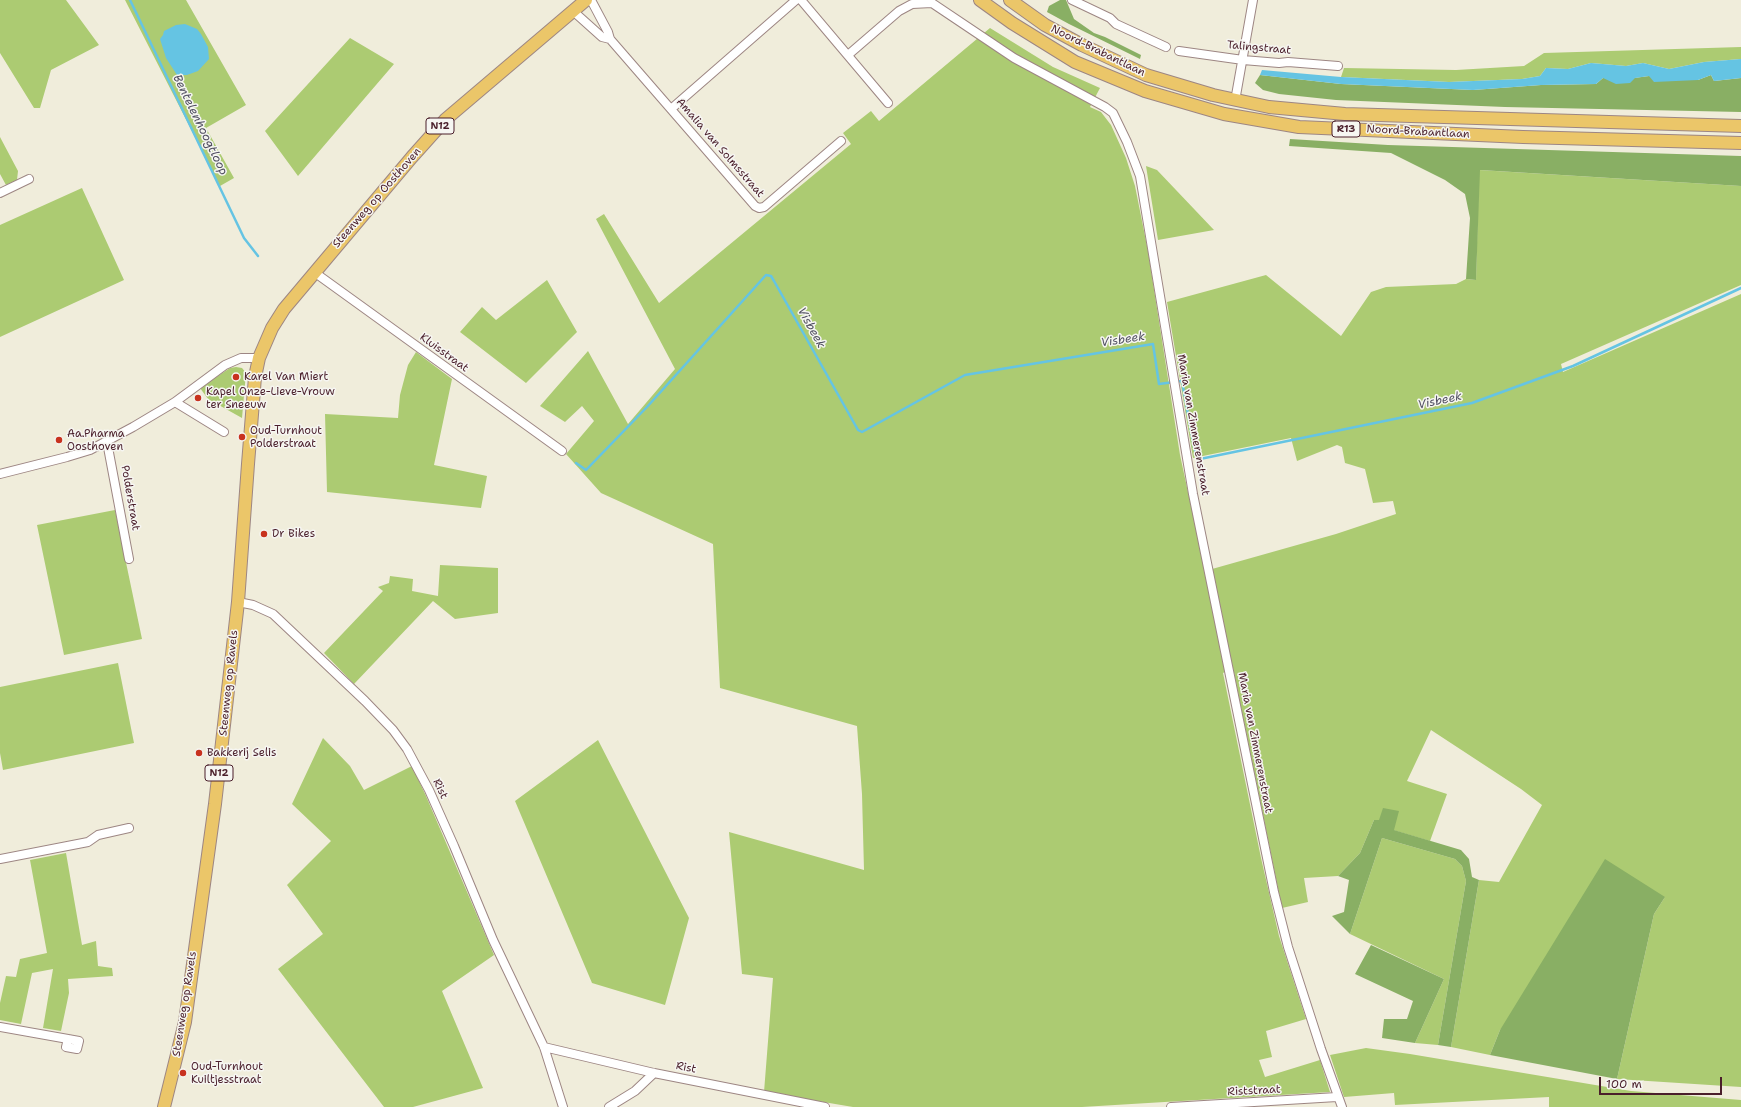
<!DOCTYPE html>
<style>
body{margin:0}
#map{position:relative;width:1741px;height:1107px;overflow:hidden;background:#f0eddb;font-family:"Shantell Sans",sans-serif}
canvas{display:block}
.scale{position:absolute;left:1599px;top:1077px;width:123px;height:18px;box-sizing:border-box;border:2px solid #4a1f2b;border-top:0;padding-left:5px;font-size:12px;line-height:14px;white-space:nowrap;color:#4a1f2b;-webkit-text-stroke:3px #f6f6f2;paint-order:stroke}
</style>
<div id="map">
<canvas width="1741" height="1107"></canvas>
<div class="scale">100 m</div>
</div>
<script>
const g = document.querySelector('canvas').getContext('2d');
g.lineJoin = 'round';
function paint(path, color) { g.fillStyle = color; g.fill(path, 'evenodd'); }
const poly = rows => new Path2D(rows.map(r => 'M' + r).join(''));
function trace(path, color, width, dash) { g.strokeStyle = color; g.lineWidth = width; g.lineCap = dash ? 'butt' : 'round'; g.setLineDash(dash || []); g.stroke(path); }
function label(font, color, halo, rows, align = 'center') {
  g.font = font + ' "Shantell Sans",sans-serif'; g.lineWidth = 3; g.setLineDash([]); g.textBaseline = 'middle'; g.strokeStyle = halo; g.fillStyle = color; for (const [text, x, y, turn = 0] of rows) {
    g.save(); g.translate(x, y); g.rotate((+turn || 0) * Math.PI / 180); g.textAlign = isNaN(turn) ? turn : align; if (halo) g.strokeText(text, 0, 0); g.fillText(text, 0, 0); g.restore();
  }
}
paint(poly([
 [0,0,66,0,99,45,51,70,40,108,34,108,0,53],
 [125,0,186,0,246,105,206,128,234,178,220,186],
 [990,28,1053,67,1100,88,1090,107,1101,112,1111,125,1126,158,1135,186,1148,251,1180,455,1205,571,1336,534,1396,514,1393,501,1373,503,1365,469,1345,463,1342,447,1337,445,1297,461,1291,438,1193,458,1167,302,1266,275,1341,336,1371,292,1386,287,1456,284,1466,279,1476,280,1479,170,1741,186,1741,285,1561,364,1563,372,1741,294,1741,1087,1617,1079,1654,914,1665,897,1500,1030,1490,1055,1451,1047,1479,880,1499,882,1542,805,1521,789,1431,730,1407,781,1447,794,1430,841,1393,830,1379,820,1374,820,1360,853,1338,876,1304,878,1308,902,1282,908,1233,668,1223,673,1261,858,1279,936,1306,1019,1266,1031,1272,1057,1259,1060,1265,1077,1320,1060,1330,1092,1082,1107,853,1107,764,1092,773,978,742,974,729,832,864,870,862,794,857,726,720,688,713,544,601,493,566,454,594,421,582,406,565,422,540,406,588,351,628,424,675,369,596,219,604,214,659,303,851,144,843,133,871,111,879,121],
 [350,38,394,64,298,176,265,131],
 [1741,47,1741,59,1704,62,1669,69,1643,63,1626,66,1591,63,1568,69,1546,68,1540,76,1522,79,1449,82,1341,77,1344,68,1456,70,1524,66,1544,53],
 [0,137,18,171,17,180,6,185,0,174],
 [1146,166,1157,170,1214,230,1158,240],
 [82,188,124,280,0,337,0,225],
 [547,280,577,332,526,383,460,332,482,307,496,320],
 [416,352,452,379,434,465,487,476,481,508,327,492,325,414,398,418,400,395,408,365],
 [236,367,242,368,246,373,242,418,208,399,200,388,230,368],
 [115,510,142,639,64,655,37,525],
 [440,565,498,568,498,613,455,619,433,601,354,684,324,653,383,591,378,587,389,583,390,576,413,579,412,591,438,596],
 [118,663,134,743,3,770,0,753,0,687],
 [323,738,350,766,364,790,412,766,426,796,494,955,442,991,483,1088,413,1107,384,1107,278,969,323,934,287,885,331,841,292,804],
 [598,740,689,918,665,1005,592,983,515,801],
 [1382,838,1455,859,1462,866,1466,881,1438,1045,1415,1043,1444,979,1350,934],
 [66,853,82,945,96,941,98,966,112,968,113,976,68,979,69,993,61,1031,43,1028,53,969,32,973,21,1024,0,1020,0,1003,6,976,16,977,20,959,47,953,30,860],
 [1366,1048,1410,1054,1631,1091,1741,1100,1741,1107,1549,1107,1549,1097,1395,1105,1394,1093,1344,1097,1330,1055]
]), '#accb72');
paint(poly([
 [1060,0,1066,0,1074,19,1094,33,1105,37,1141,55,1140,59,1069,24,1047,12,1049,6],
 [1260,75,1341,84,1473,90,1541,85,1596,84,1603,78,1634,78,1649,76,1698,80,1711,75,1714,81,1741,78,1741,112,1505,107,1336,100,1279,94,1263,90,1255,83],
 [1290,139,1388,145,1741,156,1741,186,1480,170,1476,280,1466,279,1470,218,1465,194,1445,180,1391,153,1289,146],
 [1383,808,1399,811,1394,830,1461,850,1469,859,1472,877,1479,880,1451,1047,1438,1045,1466,881,1462,866,1455,859,1382,838,1350,934,1332,916,1344,912,1349,880,1338,876,1360,853,1374,820,1379,820],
 [1605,859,1665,897,1654,914,1617,1079,1490,1055,1500,1030],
 [1371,945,1444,979,1415,1043,1382,1038,1384,1019,1407,1019,1413,1001,1355,974]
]), '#89af64');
paint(poly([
 [185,24,197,29,201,34,208,47,209,59,198,71,187,75,177,75,166,58,160,39,163,35,164,31,176,25],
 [1741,59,1741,78,1714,81,1711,75,1698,80,1654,82,1649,76,1635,78,1630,83,1616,84,1603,78,1596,84,1541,85,1473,90,1341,84,1260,75,1262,70,1341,77,1449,82,1522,79,1540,76,1546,68,1568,69,1591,63,1626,66,1643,63,1669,69,1704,62]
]), '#65c4e3');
trace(poly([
 [130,0,244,238,258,256],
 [576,463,586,470,647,407,766,275,771,276,774,281,858,430,862,432,965,375,1153,344,1159,384,1182,381,1194,447,1196,454,1200,459,1472,403,1573,366,1741,288]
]), '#65c4e3', 2.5);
const minor = poly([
 [591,0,608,32,610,39,755,206,759,208,764,207,841,141],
 [801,0,888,103],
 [1072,0,1110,18,1116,24,1166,47],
 [573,11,602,37,610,39],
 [1179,51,1243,60,1279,63,1288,62,1338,66],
 [848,55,899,11,912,4,932,3,1014,58,1105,107,1113,113,1127,142,1140,176,1193,494,1274,892,1288,947,1321,1049,1342,1107],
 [1235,101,1253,0],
 [671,109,796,0],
 [0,193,29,179],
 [314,272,562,451],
 [175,402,224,432],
 [107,442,129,559],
 [0,474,67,457,90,450,133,427,175,402,225,365,241,358,259,358],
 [238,602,253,605,273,614,365,701,393,730,407,749,429,790,454,846,493,940,544,1047,563,1107],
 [0,859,88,842,98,835,129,828],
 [0,1027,68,1039,79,1041,77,1049,66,1047,68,1039],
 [544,1047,654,1073,825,1107],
 [609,1107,635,1091,654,1073],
 [1171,1107,1337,1097]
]);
const primary = poly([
 [980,0,1012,23,1075,62,1145,91,1224,114,1299,127,1523,137,1741,143],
 [1010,0,1045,25,1082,45,1146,75,1213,95,1269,107,1345,114,1741,126],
 [164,1107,185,1022,215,804,238,602,248,464,255,377,259,358,272,328,284,309,412,157,446,119,586,0]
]);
trace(minor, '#9d8683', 10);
trace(primary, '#9d8683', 14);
trace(minor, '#fff', 8);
trace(primary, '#ebc669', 12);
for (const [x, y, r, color] of [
 [236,377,4,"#c8321e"],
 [198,398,4,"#c8321e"],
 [242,437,4,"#c8321e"],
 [59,440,4,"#c8321e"],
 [264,534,4,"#c8321e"],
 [199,753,4,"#c8321e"],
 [183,1073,4,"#c8321e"]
]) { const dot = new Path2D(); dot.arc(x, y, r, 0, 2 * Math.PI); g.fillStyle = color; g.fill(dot); trace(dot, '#f6f6f2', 1.5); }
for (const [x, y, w] of [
 [440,126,28],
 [1346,129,28],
 [219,773,28]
]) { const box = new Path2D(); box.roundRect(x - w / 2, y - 8, w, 16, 3); g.fillStyle = '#f6f6f2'; g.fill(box); trace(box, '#4a1f2b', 1); }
label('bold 10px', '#4a1f2b', null, [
 ["N12",440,126],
 ["R13",1346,129],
 ["N12",219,773]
]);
label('11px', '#4a1f2b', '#f6f6f2', [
 ["Talingstraat",1259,48,5],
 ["Noord-Brabantlaan",1098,51,26],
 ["Noord-Brabantlaan",1418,132,3],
 ["Amalia van Solmsstraat",720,148,49],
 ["Steenweg op Oosthoven",377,198,-49],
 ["Kluisstraat",444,353,36],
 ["Maria van Zimmerenstraat",1193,425,80],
 ["Polderstraat",130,498,80],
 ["Steenweg op Ravels",229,683,-84],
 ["Maria van Zimmerenstraat",1255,743,79],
 ["Rist",440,789,64],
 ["Steenweg op Ravels",185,1004,-81],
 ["Rist",686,1068,11],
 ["Riststraat",1254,1091,-3]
]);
label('11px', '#4a1f2b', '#f6f6f2', [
 ["Karel Van Miert",244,377],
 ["Kapel Onze-Lieve-Vrouw",206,392],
 ["ter Sneeuw",206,405],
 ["Oud-Turnhout",250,431],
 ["Polderstraat",250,444],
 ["Aa.Pharma",67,434],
 ["Oosthoven",67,447],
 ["Dr Bikes",272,534],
 ["Bakkerij Selis",207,753],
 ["Oud-Turnhout",191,1067],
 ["Kuiltjesstraat",191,1080]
], 'left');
label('italic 12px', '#525162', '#f6f6f2', [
 ["Bentelenhoogtloop",200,125,64],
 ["Visbeek",811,328,61],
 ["Visbeek",1123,340,-9],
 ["Visbeek",1440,401,-12]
]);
</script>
